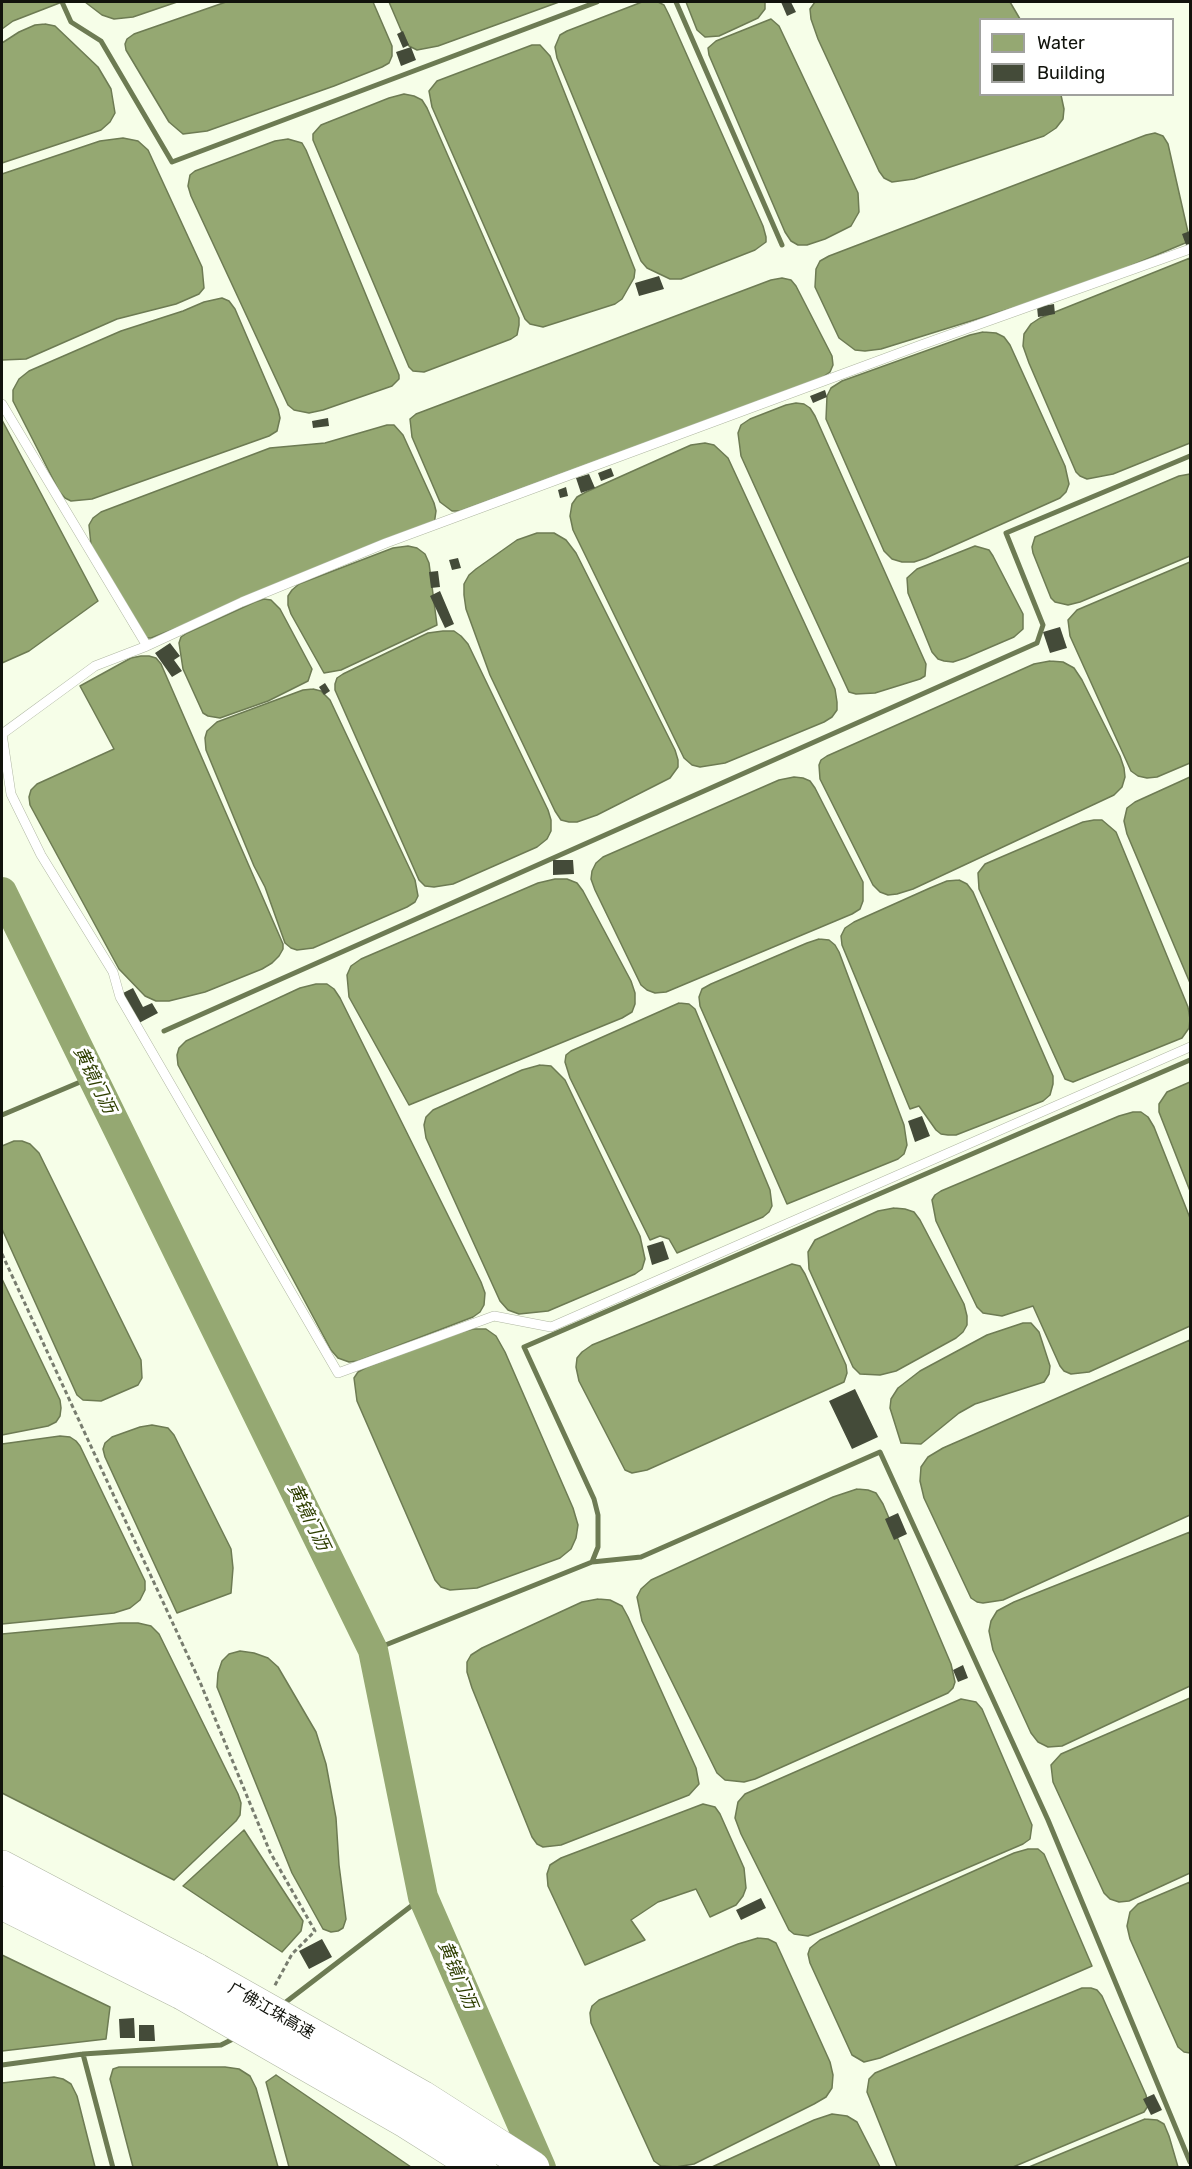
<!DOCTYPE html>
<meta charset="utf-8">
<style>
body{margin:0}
#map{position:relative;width:1192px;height:2169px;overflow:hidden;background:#f6fee8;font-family:Rubik,sans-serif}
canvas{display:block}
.frame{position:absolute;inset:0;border:3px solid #11130c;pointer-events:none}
.legend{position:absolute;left:979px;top:18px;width:195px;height:78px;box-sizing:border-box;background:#fff;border:2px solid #a0a19e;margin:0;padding:8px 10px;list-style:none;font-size:18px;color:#11130c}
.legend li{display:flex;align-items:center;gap:12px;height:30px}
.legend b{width:30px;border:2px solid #a0a19e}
</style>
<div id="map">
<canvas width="1192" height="2169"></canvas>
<div class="frame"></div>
<ul class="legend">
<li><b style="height:16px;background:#95a872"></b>Water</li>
<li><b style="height:16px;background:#444b39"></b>Building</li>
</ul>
</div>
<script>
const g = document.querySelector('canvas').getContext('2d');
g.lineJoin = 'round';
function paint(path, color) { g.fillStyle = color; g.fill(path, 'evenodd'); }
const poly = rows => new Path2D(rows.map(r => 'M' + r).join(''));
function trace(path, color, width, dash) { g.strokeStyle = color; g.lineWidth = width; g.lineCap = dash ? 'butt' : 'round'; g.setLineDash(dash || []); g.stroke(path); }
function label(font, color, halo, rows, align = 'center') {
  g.font = font + ' Rubik,"Noto Sans SC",sans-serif'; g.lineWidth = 6; g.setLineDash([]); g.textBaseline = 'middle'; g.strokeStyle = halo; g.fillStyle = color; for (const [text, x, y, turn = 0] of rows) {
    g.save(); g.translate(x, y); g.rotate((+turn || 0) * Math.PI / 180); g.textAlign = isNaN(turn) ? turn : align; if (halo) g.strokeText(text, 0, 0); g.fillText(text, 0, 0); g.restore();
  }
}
const water = poly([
 [2,2,62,2,13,21,2,29,2,2],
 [85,2,177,2,133,17,114,19,102,15,85,2],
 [226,2,373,2,392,46,392,56,389,63,382,67,334,86,207,131,183,134,169,122,126,50,125,44,127,39,134,34,226,2],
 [389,2,559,2,438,46,417,50,409,46,404,37,389,2],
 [642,2,658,2,664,5,669,15,763,226,766,237,766,242,755,250,681,279,670,279,647,268,641,261,557,58,555,47,560,35,567,31,642,2],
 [686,2,765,2,765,9,758,18,719,36,705,37,697,30,686,2],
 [815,2,1010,2,1020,19,980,20,980,94,1061,95,1064,109,1063,119,1056,128,1044,136,914,179,892,182,884,178,879,171,818,39,811,19,810,9,815,2],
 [771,19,779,26,858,193,859,212,851,226,825,239,807,245,798,245,791,241,785,232,709,55,708,48,716,41,771,19],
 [45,24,55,26,98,67,111,89,115,113,110,122,101,130,2,163,2,43,19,32,35,25,45,24],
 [532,45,540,45,550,56,635,270,634,278,622,299,615,304,543,327,530,324,525,319,432,107,429,91,437,81,532,45],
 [404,94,414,96,422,100,427,108,519,318,519,325,517,335,511,339,424,372,413,371,409,367,313,140,313,134,321,125,389,98,404,94],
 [1155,133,1163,136,1168,144,1190,241,1080,287,881,349,865,351,855,350,839,338,815,287,816,269,820,261,829,256,1146,135,1155,133],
 [123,138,138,141,148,150,202,267,204,288,199,294,176,304,117,319,26,359,2,360,2,174,100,141,123,138],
 [288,139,302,143,306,150,399,375,399,379,392,386,323,410,309,413,294,410,288,405,191,196,188,186,190,175,195,171,275,141,288,139],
 [1190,258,1190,443,1113,474,1087,479,1080,476,1076,472,1029,363,1023,346,1024,334,1031,324,1040,318,1190,258],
 [782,278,791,280,796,286,832,356,833,365,830,372,820,379,460,511,452,511,440,502,412,437,410,419,416,414,771,280,782,278],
 [222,298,229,301,235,309,278,409,280,418,277,431,269,436,92,499,71,501,65,498,59,491,13,401,13,390,19,379,29,371,121,331,183,311,204,302,222,298],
 [983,332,996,333,1004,337,1010,345,1065,466,1069,484,1066,492,1060,498,926,558,914,562,902,562,892,559,884,551,826,419,827,396,831,388,842,381,970,335,983,332],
 [796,403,804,404,810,408,815,416,926,664,925,676,920,679,875,693,856,694,849,692,794,573,741,456,738,433,741,425,750,419,786,405,796,403],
 [2,420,98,601,29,651,2,663,2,420],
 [387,425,394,425,403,435,434,503,436,511,434,525,428,530,151,638,143,638,132,629,91,545,89,525,93,518,101,512,270,448,325,443,387,425],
 [705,443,714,445,728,458,835,689,837,702,837,710,832,717,824,722,725,763,700,767,692,765,684,758,573,530,570,516,572,504,577,497,586,492,691,445,705,443],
 [1190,474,1190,556,1080,602,1068,605,1055,602,1051,598,1033,553,1032,547,1035,537,1179,476,1190,474],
 [537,533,554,533,566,540,576,553,675,750,678,760,678,767,670,778,597,815,577,822,569,822,561,820,555,811,490,675,466,609,464,595,464,584,469,575,476,569,517,540,537,533],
 [408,546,417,548,425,554,429,563,437,625,341,670,324,673,291,614,288,605,288,596,292,590,299,584,393,548,408,546],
 [975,546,989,550,993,556,1023,614,1023,629,1014,637,965,658,953,662,944,661,938,659,932,652,908,593,907,578,917,569,975,546],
 [1190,562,1190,763,1157,777,1147,778,1138,776,1131,771,1070,636,1068,620,1077,610,1190,562],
 [264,599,271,600,280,609,312,669,308,681,268,701,220,718,208,716,203,713,183,669,179,643,181,637,187,633,255,602,264,599],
 [443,631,454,631,461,636,468,644,548,810,551,820,551,831,547,839,537,847,453,884,434,887,425,886,419,880,335,690,335,684,337,678,343,674,428,633,443,631],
 [141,656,149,656,156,658,161,664,283,944,283,949,279,956,272,963,262,969,205,992,169,1001,156,1001,145,996,119,969,30,805,29,797,31,790,37,784,114,749,80,686,131,658,141,656],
 [1050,661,1063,662,1074,668,1082,680,1120,756,1124,768,1125,777,1122,787,1114,795,913,889,897,894,888,895,880,892,873,885,820,779,819,765,821,760,827,756,1034,664,1050,661],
 [313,689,321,691,330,700,415,880,418,896,415,902,407,907,313,948,297,950,291,948,285,943,265,887,254,866,206,750,205,738,207,731,217,722,303,690,313,689],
 [794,777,803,778,810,781,815,788,863,882,863,901,860,909,852,914,666,992,655,993,647,990,641,985,595,890,591,879,592,871,596,863,603,857,779,780,794,777],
 [1190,777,1190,983,1127,834,1124,821,1127,808,1135,802,1190,777],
 [1094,820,1102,820,1116,832,1188,1007,1190,1019,1189,1028,1182,1038,1073,1082,1065,1079,979,889,978,873,985,864,1083,822,1094,820],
 [555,879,567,879,577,883,583,891,631,981,635,993,635,1004,632,1012,622,1018,409,1105,349,997,347,975,351,966,361,959,538,883,555,879],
 [959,880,967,884,973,892,1053,1076,1053,1084,1050,1095,1043,1101,956,1135,948,1135,941,1134,936,1130,919,1106,910,1109,842,945,841,936,845,928,854,922,930,888,947,881,959,880],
 [819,939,829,940,835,945,839,952,904,1125,907,1145,904,1154,898,1159,787,1204,700,1006,699,997,702,989,711,984,807,943,819,939],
 [316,984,327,984,334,989,340,998,481,1282,485,1293,484,1305,480,1312,473,1317,358,1361,349,1362,338,1358,331,1350,178,1065,177,1055,179,1048,186,1041,300,988,316,984],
 [679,1003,689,1004,695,1009,770,1190,772,1206,769,1212,763,1217,677,1253,669,1239,660,1236,650,1240,570,1078,565,1062,566,1055,571,1051,679,1003],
 [540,1065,551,1066,565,1080,640,1236,645,1259,642,1269,635,1274,548,1311,519,1314,508,1310,500,1301,426,1138,424,1125,426,1117,433,1110,522,1070,540,1065],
 [1190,1082,1190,1191,1159,1112,1159,1104,1167,1092,1190,1082],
 [1133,1112,1141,1112,1148,1117,1154,1127,1190,1218,1190,1326,1089,1372,1071,1374,1064,1371,1060,1366,1033,1306,1002,1316,983,1313,977,1307,936,1221,932,1200,935,1195,941,1191,1119,1116,1133,1112],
 [14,1141,22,1141,30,1144,39,1153,141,1360,142,1378,138,1385,101,1401,83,1400,77,1395,2,1229,2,1146,14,1141],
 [894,1208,905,1209,914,1212,920,1220,964,1304,967,1316,967,1325,963,1332,956,1338,896,1371,880,1375,860,1374,853,1367,809,1269,808,1252,815,1240,878,1211,894,1208],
 [792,1264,800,1266,805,1274,846,1365,847,1373,844,1382,647,1470,632,1473,625,1470,579,1381,576,1367,577,1358,582,1352,592,1345,792,1264],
 [2,1279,60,1400,61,1408,60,1416,56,1422,48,1426,2,1435,2,1279],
 [1023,1323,1031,1323,1039,1332,1050,1366,1049,1374,1044,1382,975,1404,959,1413,921,1444,901,1443,890,1408,891,1399,898,1388,920,1371,987,1335,1023,1323],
 [473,1329,486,1329,496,1336,505,1352,573,1508,578,1525,576,1538,571,1549,560,1558,477,1588,450,1590,441,1587,435,1580,357,1401,354,1378,358,1372,367,1367,454,1334,473,1329],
 [1190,1340,1190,1515,1003,1600,983,1603,977,1602,971,1598,924,1498,920,1481,921,1467,928,1457,943,1448,1190,1340],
 [152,1425,168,1428,174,1435,231,1549,233,1568,231,1593,177,1613,105,1457,103,1449,105,1443,112,1437,140,1427,152,1425],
 [60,1436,70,1437,76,1441,80,1446,145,1581,145,1590,140,1600,130,1608,114,1613,2,1624,2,1444,60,1436],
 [857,1489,868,1490,876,1493,883,1504,951,1664,955,1682,953,1688,948,1693,755,1779,744,1782,725,1780,717,1773,642,1621,637,1597,641,1589,651,1580,833,1497,857,1489],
 [1190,1532,1190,1686,1062,1746,1048,1747,1038,1742,1031,1733,993,1650,989,1631,991,1621,997,1611,1014,1602,1190,1532],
 [598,1599,610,1600,622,1606,628,1617,696,1768,699,1784,689,1795,561,1845,543,1847,537,1844,532,1837,472,1688,467,1672,467,1662,471,1655,482,1648,582,1602,598,1599],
 [120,1623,138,1623,151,1626,159,1634,238,1794,241,1803,240,1815,236,1821,174,1880,2,1793,2,1634,120,1623],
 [240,1651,254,1653,268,1658,278,1667,316,1732,326,1764,336,1818,339,1865,346,1919,343,1928,338,1931,331,1932,323,1929,292,1873,217,1687,218,1673,222,1661,229,1654,240,1651],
 [1190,1698,1190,1873,1129,1901,1119,1902,1110,1899,1104,1893,1053,1782,1051,1765,1061,1754,1190,1698],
 [961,1699,976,1702,982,1709,1032,1825,1030,1839,1023,1844,818,1932,808,1936,794,1934,789,1930,741,1834,735,1818,738,1802,745,1794,961,1699],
 [703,1804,715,1807,720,1814,744,1868,746,1888,743,1896,736,1905,710,1917,696,1889,658,1902,631,1920,645,1940,585,1965,548,1886,547,1874,550,1865,561,1858,703,1804],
 [244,1830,303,1921,301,1931,282,1952,183,1886,244,1830],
 [1028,1849,1038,1849,1044,1854,1092,1966,880,2058,864,2062,852,2055,810,1963,808,1954,810,1948,820,1940,1014,1853,1028,1849],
 [1190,1882,1190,2053,1184,2052,1178,2047,1130,1939,1127,1926,1130,1912,1138,1904,1190,1882],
 [758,1938,768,1939,776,1943,782,1956,830,2062,833,2075,832,2088,826,2097,814,2104,694,2164,676,2167,661,2166,654,2161,591,2023,590,2013,592,2006,599,2000,738,1944,758,1938],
 [2,1955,110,2007,106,2039,2,2051,2,1955],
 [1082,1988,1091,1988,1097,1990,1102,1996,1146,2095,1148,2106,1144,2112,1013,2167,897,2167,867,2092,869,2079,875,2073,1082,1988],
 [119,2067,225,2067,239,2069,250,2076,256,2088,278,2167,133,2167,110,2079,113,2069,119,2067],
 [276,2075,411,2167,289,2167,266,2082,276,2075],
 [54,2077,63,2079,71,2084,77,2096,95,2167,2,2167,2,2083,54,2077],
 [832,2114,847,2116,857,2122,880,2167,712,2167,814,2120,832,2114],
 [1145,2119,1157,2120,1164,2124,1169,2136,1178,2167,1029,2167,1145,2119]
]);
paint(water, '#95a872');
trace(water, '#6d7b53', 1.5);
trace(poly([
 [62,2,71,22,101,41,172,162,597,2],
 [676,2,782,245],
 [164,1031,1037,643,1043,625,1006,533,1190,456],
 [2,1115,92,1077],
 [592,1562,598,1547,598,1515,594,1499,524,1347,1190,1060],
 [373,1650,592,1562,641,1557,880,1452,1048,1820,1190,2162],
 [282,2005,423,1897],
 [83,2054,113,2168],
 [2,2065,83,2054,221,2045,235,2038]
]), '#6d7b53', 5);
trace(poly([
 [2,892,373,1650,423,1897,541,2168]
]), '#95a872', 30);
paint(poly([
 [781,2,791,2,796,12,787,16],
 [403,31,409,45,403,48,397,34],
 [411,47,416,60,401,66,396,52],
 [1190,231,1190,244,1186,245,1182,234],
 [659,276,664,289,639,296,635,283],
 [1054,304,1055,314,1038,317,1037,307],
 [825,390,827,397,813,403,810,396],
 [328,418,329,426,313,428,312,421],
 [611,468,614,476,601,481,598,473],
 [589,474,595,488,581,493,576,478],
 [566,487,568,496,560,498,558,490],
 [458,558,461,568,452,570,449,560],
 [438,571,440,587,431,588,429,572],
 [440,591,454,624,445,628,430,596],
 [1060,627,1067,648,1050,653,1043,632],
 [170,643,180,656,174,660,182,671,172,677,155,653],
 [325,683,330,691,324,695,319,687],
 [553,860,573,860,574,874,553,875],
 [133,988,143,1007,152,1003,158,1013,139,1023,123,993],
 [922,1116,930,1136,915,1142,908,1121],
 [663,1241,669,1259,652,1265,647,1246],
 [855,1389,878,1437,852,1449,829,1401],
 [898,1513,907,1534,894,1540,885,1519],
 [963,1665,968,1678,958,1682,953,1670],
 [761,1898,766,1908,741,1920,736,1910],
 [322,1939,332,1957,309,1969,299,1951],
 [134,2018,135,2038,120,2038,119,2019],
 [139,2025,154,2025,155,2041,139,2041],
 [1154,2094,1162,2110,1151,2115,1143,2099]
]), '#444b39');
const lane = poly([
 [2,404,147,646],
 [2,734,11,794,41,855,113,972,120,997,338,1373,494,1316,551,1327,1190,1047],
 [2,734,95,666,147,646,242,602,386,543,921,345,1190,249]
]);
const highway = poly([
 [2,1867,197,1970],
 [2,1903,182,1993]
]);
trace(lane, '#afb7a2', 10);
trace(highway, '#afb7a2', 34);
trace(poly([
 [2,1254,200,1682,270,1852,315,1931,292,1954,274,1987]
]), '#787d6f', 3, [4.5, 3]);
trace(lane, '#fff', 9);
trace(highway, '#fff', 33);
const highwayBridge = poly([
 [197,1970,422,2097,533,2168],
 [182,1993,407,2122,480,2168]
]);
trace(highwayBridge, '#afb7a2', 34, []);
trace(highwayBridge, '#fff', 33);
label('16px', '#11130c', '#fff', [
 ["广佛江珠高速",271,2011,30]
]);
label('italic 18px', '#2e3e00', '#fff', [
 ["黄镜门沥",94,1080,64],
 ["黄镜门沥",308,1517,64],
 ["黄镜门沥",457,1975,67]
]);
</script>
